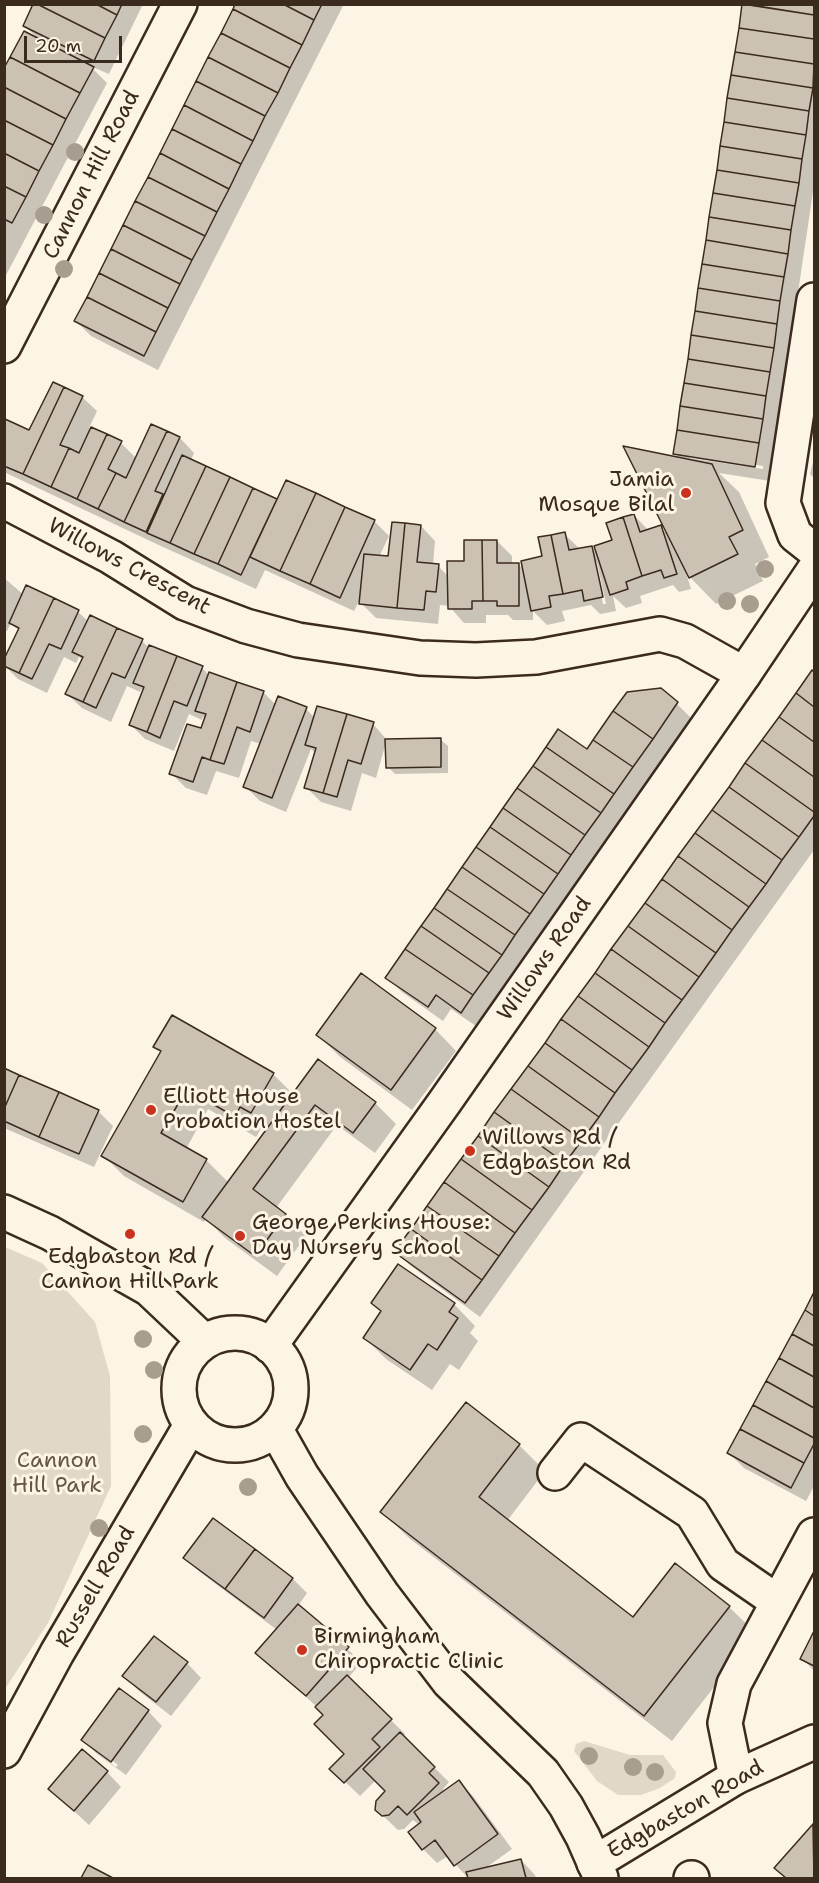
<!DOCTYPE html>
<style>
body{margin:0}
#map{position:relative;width:819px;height:1883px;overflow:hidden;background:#fcf5e5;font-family:"Shantell Sans",sans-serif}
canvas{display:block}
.frame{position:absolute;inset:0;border:6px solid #3b2a1e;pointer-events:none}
.scale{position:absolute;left:24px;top:36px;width:98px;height:27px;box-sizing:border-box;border:3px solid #3b2a1e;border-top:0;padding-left:8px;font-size:18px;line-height:21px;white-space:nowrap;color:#3b2a1e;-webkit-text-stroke:4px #fcf5e5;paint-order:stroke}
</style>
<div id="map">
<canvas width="819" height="1883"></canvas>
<div class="frame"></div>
<div class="scale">20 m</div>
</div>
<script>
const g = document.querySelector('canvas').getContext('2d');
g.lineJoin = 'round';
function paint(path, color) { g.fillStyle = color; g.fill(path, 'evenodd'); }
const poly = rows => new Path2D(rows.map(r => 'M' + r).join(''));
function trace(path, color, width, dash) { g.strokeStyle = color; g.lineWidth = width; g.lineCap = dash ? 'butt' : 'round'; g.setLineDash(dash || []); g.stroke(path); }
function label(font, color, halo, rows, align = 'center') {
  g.font = font + ' "Shantell Sans",sans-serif'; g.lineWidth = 6; g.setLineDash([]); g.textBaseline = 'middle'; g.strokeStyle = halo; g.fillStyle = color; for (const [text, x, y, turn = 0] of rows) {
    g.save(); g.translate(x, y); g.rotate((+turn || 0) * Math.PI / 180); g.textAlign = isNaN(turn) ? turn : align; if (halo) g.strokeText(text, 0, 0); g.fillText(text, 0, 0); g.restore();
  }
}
paint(poly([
 [5,1247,42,1263,95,1322,110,1376,111,1486,48,1623,5,1689],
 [584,1741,630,1755,663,1755,676,1772,675,1778,660,1788,641,1795,618,1795,597,1781,574,1751,576,1744]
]), '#e0d8c8');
paint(poly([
 [35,4,143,4,109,74,90,66,107,83,4,279,4,71,39,40,24,25],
 [237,4,344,4,158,370,91,336,76,321],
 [744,4,814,4,814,185,770,481,719,473,739,492,769,557,755,564,763,581,716,604,686,573,691,589,679,592,673,585,640,596,642,603,626,608,613,596,616,611,600,614,591,605,562,611,565,621,547,625,533,611,533,620,513,620,508,615,486,615,486,623,464,623,449,606,440,605,438,624,376,618,359,601,354,611,265,570,256,589,163,547,4,472,4,424,30,432,82,397,97,411,89,428,121,443,137,459,152,426,180,438,194,453,191,460,278,501,374,521,389,536,379,557,390,558,421,526,435,541,433,565,438,566,449,577,497,541,512,556,512,564,518,564,524,570,544,557,564,534,579,548,592,548,598,554,614,541,634,515,649,531,660,527,667,534,680,459,675,453],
 [689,455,763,466,763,469,689,458],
 [594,562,597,562,606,604,603,604],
 [814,458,814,478,810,474],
 [4,578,24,595,27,587,78,612,88,621,142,641,149,648,202,668,209,675,263,692,276,705,306,709,315,718,373,724,387,740,440,739,448,746,448,773,395,774,388,767,386,742,376,778,362,773,351,811,321,802,306,787,316,754,311,749,286,812,260,801,245,786,261,744,251,741,239,778,216,771,207,795,186,788,171,773,202,730,206,719,203,717,202,720,189,714,174,751,145,739,131,725,144,691,141,689,140,692,127,686,111,722,82,708,67,694,83,660,79,657,76,663,64,657,47,693,18,679,4,665,19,631,11,623,7,631,4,631],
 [814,669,814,850,480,1317,411,1266,396,1252],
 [677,704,691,718,476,1026,451,1009,443,1021,402,992,387,977,587,751],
 [361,975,435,1029,456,1051,412,1110,339,1056,318,1035],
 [155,1047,273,1074,294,1095,375,1103,396,1124,375,1153,337,1125,276,1208,306,1236,277,1276,225,1238,206,1219,204,1222,124,1176,103,1155,162,1053],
 [208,1109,256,1137,262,1127,267,1130,229,1183,206,1160,186,1149],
 [4,1070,98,1111,113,1126,94,1167,4,1128],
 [814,1295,814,1486,806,1501,744,1468,729,1453],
 [373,1303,454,1304,475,1326,470,1333,478,1341,459,1370,450,1364,432,1390,386,1359,365,1338,382,1313],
 [519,1445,545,1471,507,1521,633,1619,729,1607,756,1633,672,1741,409,1538,382,1512],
 [214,1520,293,1579,307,1593,298,1606,362,1662,348,1678,405,1734,403,1737,449,1782,443,1789,445,1791,458,1781,473,1796,512,1849,484,1869,521,1860,535,1875,536,1878,468,1878,448,1856,437,1863,423,1849,419,1825,413,1820,404,1829,398,1830,376,1809,387,1791,376,1780,360,1796,332,1769,346,1754,326,1715,257,1653,277,1630,200,1572,185,1558],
 [814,1634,814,1671,802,1658],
 [187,1663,201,1678,171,1716,139,1691,124,1676],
 [148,1711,162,1726,126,1775,97,1754,83,1739],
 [97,1749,118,1765,116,1767,97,1753],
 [107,1772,121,1787,89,1825,50,1789],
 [814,1826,814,1878,787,1878,776,1868]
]), '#0003');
const building = poly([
 [33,4,37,4,105,38,94,61,23,26,33,4],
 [37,4,96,4,117,15,105,38,37,4],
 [96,4,122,4,117,15,96,4],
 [235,4,283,4,314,20,302,45,233,9,235,4],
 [283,4,322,4,314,20,283,4],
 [742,4,814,15,814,39,739,28,742,4],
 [745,4,814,4,814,15,745,4],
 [233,9,302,45,290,68,221,33,233,9],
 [739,28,814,39,814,64,735,52,739,28],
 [24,31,94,67,80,93,10,57,24,31],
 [221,33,290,68,278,93,208,57,221,33],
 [735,52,814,64,813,88,731,75,735,52],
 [10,57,80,93,66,119,4,87,4,68,10,57],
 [208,57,278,93,265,116,196,81,208,57],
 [731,75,813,88,809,111,727,98,731,75],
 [196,81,265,116,253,141,184,105,196,81],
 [4,87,66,119,53,145,4,120,4,87],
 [727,98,809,111,806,135,724,122,727,98],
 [184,105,253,141,241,164,172,129,184,105],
 [4,120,53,145,39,171,4,153,4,120],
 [724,122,806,135,802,159,720,146,724,122],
 [172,129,241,164,229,189,160,153,172,129],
 [720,146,802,159,799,183,717,170,720,146],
 [4,153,39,171,26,197,4,186,4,153],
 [160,153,229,189,217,212,148,177,160,153],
 [717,170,799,183,795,206,713,193,717,170],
 [148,177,217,212,205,236,135,201,148,177],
 [4,186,26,197,12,223,4,219,4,186],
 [713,193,795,206,791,230,709,217,713,193],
 [135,201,205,236,192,260,123,225,135,201],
 [709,217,791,230,788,254,706,240,709,217],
 [123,225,192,260,180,284,111,249,123,225],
 [706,240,788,254,784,277,702,264,706,240],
 [111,249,180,284,168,308,99,273,111,249],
 [702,264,784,277,780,301,698,288,702,264],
 [99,273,168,308,156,332,87,297,99,273],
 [698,288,780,301,777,324,695,311,698,288],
 [87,297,156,332,144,356,74,321,87,297],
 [695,311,777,324,774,348,691,335,695,311],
 [691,335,774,348,770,372,688,359,691,335],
 [688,359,770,372,766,396,684,383,688,359],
 [53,382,64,387,23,474,4,466,4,420,5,419,29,430,53,382],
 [684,383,766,396,763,419,680,406,684,383],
 [64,387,83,396,60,445,69,448,51,487,23,474,64,387],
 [680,406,763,419,759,443,677,430,680,406],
 [151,424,167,431,124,522,98,509,116,473,126,478,151,424],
 [91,427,107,434,77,499,51,487,69,448,79,453,91,427],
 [677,430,759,443,755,467,673,454,677,430],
 [167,431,180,437,155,491,163,494,146,532,124,522,167,431],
 [107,434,122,441,108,469,116,473,98,509,77,499,107,434],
 [623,446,712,464,743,530,729,537,738,554,689,578,623,446],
 [182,455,206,466,170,543,147,533,182,455],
 [206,466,230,477,194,554,170,543,206,466],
 [230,477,253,488,218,564,194,554,230,477],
 [286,480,316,493,280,571,250,557,286,480],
 [253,488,277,499,241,575,218,564,253,488],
 [316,493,345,507,310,584,280,571,316,493],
 [345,507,375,520,340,598,310,584,345,507],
 [634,514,640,532,661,525,677,574,664,578,661,570,642,576,623,517,634,514],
 [623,517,642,576,626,582,628,589,610,595,594,546,612,540,606,523,623,517],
 [392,522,405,523,397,608,359,604,364,554,388,556,392,522],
 [405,523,421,525,417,562,439,564,436,592,426,591,424,610,397,608,405,523],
 [565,532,569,550,592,546,603,597,584,601,582,590,563,594,551,535,565,532],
 [551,535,563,594,549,596,551,607,531,611,521,561,542,556,538,537,551,535],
 [464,540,482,540,483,601,472,601,472,609,448,609,447,561,464,561,464,540],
 [482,540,497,540,497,563,519,563,519,606,497,606,497,601,483,601,482,540],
 [26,585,54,598,19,673,4,666,4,659,19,628,9,623,26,585],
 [54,598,79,610,61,649,49,644,32,679,19,673,54,598],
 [90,615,117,628,83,702,65,694,83,657,72,652,90,615],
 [117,628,143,639,125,678,112,673,96,708,83,702,117,628],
 [149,645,177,656,147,732,129,725,144,687,133,683,149,645],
 [177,656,203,666,187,706,174,701,160,738,147,732,177,656],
 [812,670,814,672,814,707,796,693,812,670],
 [209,672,237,682,210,760,202,757,193,782,169,774,187,724,201,728,206,714,195,711,209,672],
 [237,682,264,691,250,732,237,727,224,764,210,760,237,682],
 [661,688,678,702,653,739,613,711,627,692,661,688],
 [796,693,814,707,814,742,779,717,796,693],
 [278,696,307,707,272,798,243,787,278,696],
 [317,706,347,714,323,793,304,788,316,748,305,745,317,706],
 [613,711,653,739,633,767,593,740,613,711],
 [347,714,374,722,361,764,348,760,337,797,323,793,347,714],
 [779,717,814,742,814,777,762,740,779,717],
 [558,729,587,749,593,740,633,767,614,794,546,747,558,729],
 [441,738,441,767,386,768,385,739,441,738],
 [762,740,814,777,814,812,745,763,762,740],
 [546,747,614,794,601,813,533,766,546,747],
 [745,763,814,812,814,816,799,837,729,787,745,763],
 [533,766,601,813,585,835,517,788,533,766],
 [729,787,799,837,782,860,712,810,729,787],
 [517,788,585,835,571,855,503,808,517,788],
 [503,808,571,855,558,874,490,827,503,808],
 [712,810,782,860,766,884,695,833,712,810],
 [490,827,558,874,544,894,476,847,490,827],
 [695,833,766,884,749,907,678,856,695,833],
 [476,847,544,894,530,914,462,867,476,847],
 [678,856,749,907,732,930,662,879,678,856],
 [462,867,530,914,515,935,447,889,462,867],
 [662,879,732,930,716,953,645,903,662,879],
 [447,889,515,935,502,955,434,908,447,889],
 [645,903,716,953,699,977,628,926,645,903],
 [434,908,502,955,489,973,421,926,434,908],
 [421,926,489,973,473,995,405,949,421,926],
 [628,926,699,977,682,1000,611,949,628,926],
 [405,949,473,995,461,1013,436,995,428,1007,385,978,405,949],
 [611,949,682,1000,665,1023,595,973,611,949],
 [361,973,436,1028,391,1090,316,1035,361,973],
 [595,973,665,1023,649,1047,578,996,595,973],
 [578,996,649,1047,632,1070,561,1019,578,996],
 [172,1015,274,1073,251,1113,240,1107,235,1117,187,1089,161,1133,207,1159,183,1202,101,1156,161,1051,153,1047,172,1015],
 [561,1019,632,1070,615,1093,545,1043,561,1019],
 [545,1043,615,1093,599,1117,528,1066,545,1043],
 [318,1059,376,1102,353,1133,315,1105,253,1189,286,1214,255,1256,202,1217,318,1059],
 [528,1066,599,1117,582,1140,511,1089,528,1066],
 [4,1068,19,1075,4,1109,4,1068],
 [19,1075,59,1092,39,1137,4,1121,4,1109,19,1075],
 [511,1089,582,1140,565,1163,494,1112,511,1089],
 [59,1092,99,1110,79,1154,39,1137,59,1092],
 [494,1112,565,1163,549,1187,478,1136,494,1112],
 [478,1136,549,1187,532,1210,461,1159,478,1136],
 [461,1159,532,1210,515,1233,444,1182,461,1159],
 [444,1182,515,1233,499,1256,427,1206,444,1182],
 [427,1206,499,1256,482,1280,411,1229,427,1206],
 [411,1229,482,1280,465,1303,394,1252,411,1229],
 [398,1264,455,1303,449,1312,458,1318,437,1350,428,1344,410,1370,363,1338,381,1311,371,1303,398,1264],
 [814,1292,814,1316,805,1310,814,1292],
 [805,1310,814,1316,814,1346,792,1334,805,1310],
 [792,1334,814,1346,814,1377,779,1358,792,1334],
 [779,1358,814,1377,814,1408,766,1381,779,1358],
 [766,1381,814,1408,814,1438,753,1405,766,1381],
 [466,1402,520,1444,479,1497,633,1617,675,1563,730,1606,644,1716,380,1512,466,1402],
 [753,1405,814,1438,814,1444,804,1463,740,1429,753,1405],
 [740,1429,804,1463,791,1488,727,1453,740,1429],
 [213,1518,255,1549,225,1589,183,1558,213,1518],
 [255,1549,293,1578,264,1618,225,1589,255,1549],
 [298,1604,349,1647,306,1696,255,1653,298,1604],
 [814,1631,814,1666,800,1659,814,1631],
 [154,1636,188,1662,156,1702,122,1676,154,1636],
 [347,1675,392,1719,372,1739,380,1747,344,1783,329,1769,344,1754,314,1724,323,1715,315,1707,347,1675],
 [119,1688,149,1710,111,1762,81,1740,119,1688],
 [400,1732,435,1767,429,1773,439,1783,407,1815,398,1806,389,1815,382,1816,375,1810,376,1801,385,1791,363,1769,400,1732],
 [82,1749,108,1771,74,1811,48,1789,82,1749],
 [459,1780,498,1834,454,1866,435,1840,422,1850,408,1832,421,1822,414,1812,459,1780],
 [813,1824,814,1878,786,1878,774,1868,813,1824],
 [521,1859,526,1878,468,1878,466,1872,521,1859],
 [88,1865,113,1878,81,1878,88,1865]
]);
paint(building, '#ccc2b3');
trace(building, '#3b2a1e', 1.5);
const minor = poly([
 [814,300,783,503,795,535,814,550],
 [4,346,180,4],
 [4,501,111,557,185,603,246,626,298,640,420,658,476,660,536,657,660,634,685,641,744,674],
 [555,1473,581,1440,692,1513,723,1564,778,1602],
 [736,1777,725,1723,734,1684,814,1535],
 [691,1878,692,1878]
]);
const tertiary = poly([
 [270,1346,444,1103,744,674,814,570],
 [4,1751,57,1653,191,1425],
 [594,1863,736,1777,814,1742]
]);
const secondary = poly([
 [4,1212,50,1233,149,1289,205,1342],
 '179 1389a56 56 0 1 1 112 0a56 56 0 1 1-112 0Z',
 [275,1428,302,1476,382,1594,449,1682,543,1773,566,1806,583,1837,601,1878]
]);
trace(minor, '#3b2a1e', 38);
trace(tertiary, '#3b2a1e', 38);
trace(secondary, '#3b2a1e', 38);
trace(minor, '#fcf5e5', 33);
trace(tertiary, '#fcf5e5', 33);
trace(secondary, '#fcf5e5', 33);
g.fillStyle = '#a89e8f';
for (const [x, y] of [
 [75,152],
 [44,215],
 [64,269],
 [765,569],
 [727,601],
 [750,604],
 [143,1339],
 [154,1370],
 [143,1434],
 [248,1487],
 [99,1528],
 [589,1756],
 [633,1767],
 [655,1772]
]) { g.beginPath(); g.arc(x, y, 9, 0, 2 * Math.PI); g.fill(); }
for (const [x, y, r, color] of [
 [686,493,6,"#c8321e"],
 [151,1110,6,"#c8321e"],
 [470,1151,6,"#c8321e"],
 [130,1234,6,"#c8321e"],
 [240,1236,6,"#c8321e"],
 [302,1650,6,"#c8321e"]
]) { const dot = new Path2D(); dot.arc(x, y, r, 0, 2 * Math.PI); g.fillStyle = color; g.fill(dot); trace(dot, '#fcf5e5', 2); }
label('22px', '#3b2a1e', '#fcf5e5', [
 ["Cannon Hill Road",92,175,-63],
 ["Willows Crescent",129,567,28],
 ["Willows Road",545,959,-55],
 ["Russell Road",96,1587,-60],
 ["Edgbaston Road",686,1810,-30]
]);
label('22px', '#3b2a1e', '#fcf5e5', [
 ["Jamia",674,480,"right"],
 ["Mosque Bilal",674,505,"right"],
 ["Elliott House",163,1097],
 ["Probation Hostel",163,1122],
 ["Willows Rd /",482,1138],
 ["Edgbaston Rd",482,1163],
 ["George Perkins House:",252,1223],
 ["Day Nursery School",252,1248],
 ["Edgbaston Rd /",130,1257,"center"],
 ["Cannon Hill Park",130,1282,"center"],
 ["Birmingham",314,1637],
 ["Chiropractic Clinic",314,1662]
], 'left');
label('22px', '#645648', '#fcf5e5', [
 ["Cannon",57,1461],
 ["Hill Park",57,1486]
]);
</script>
